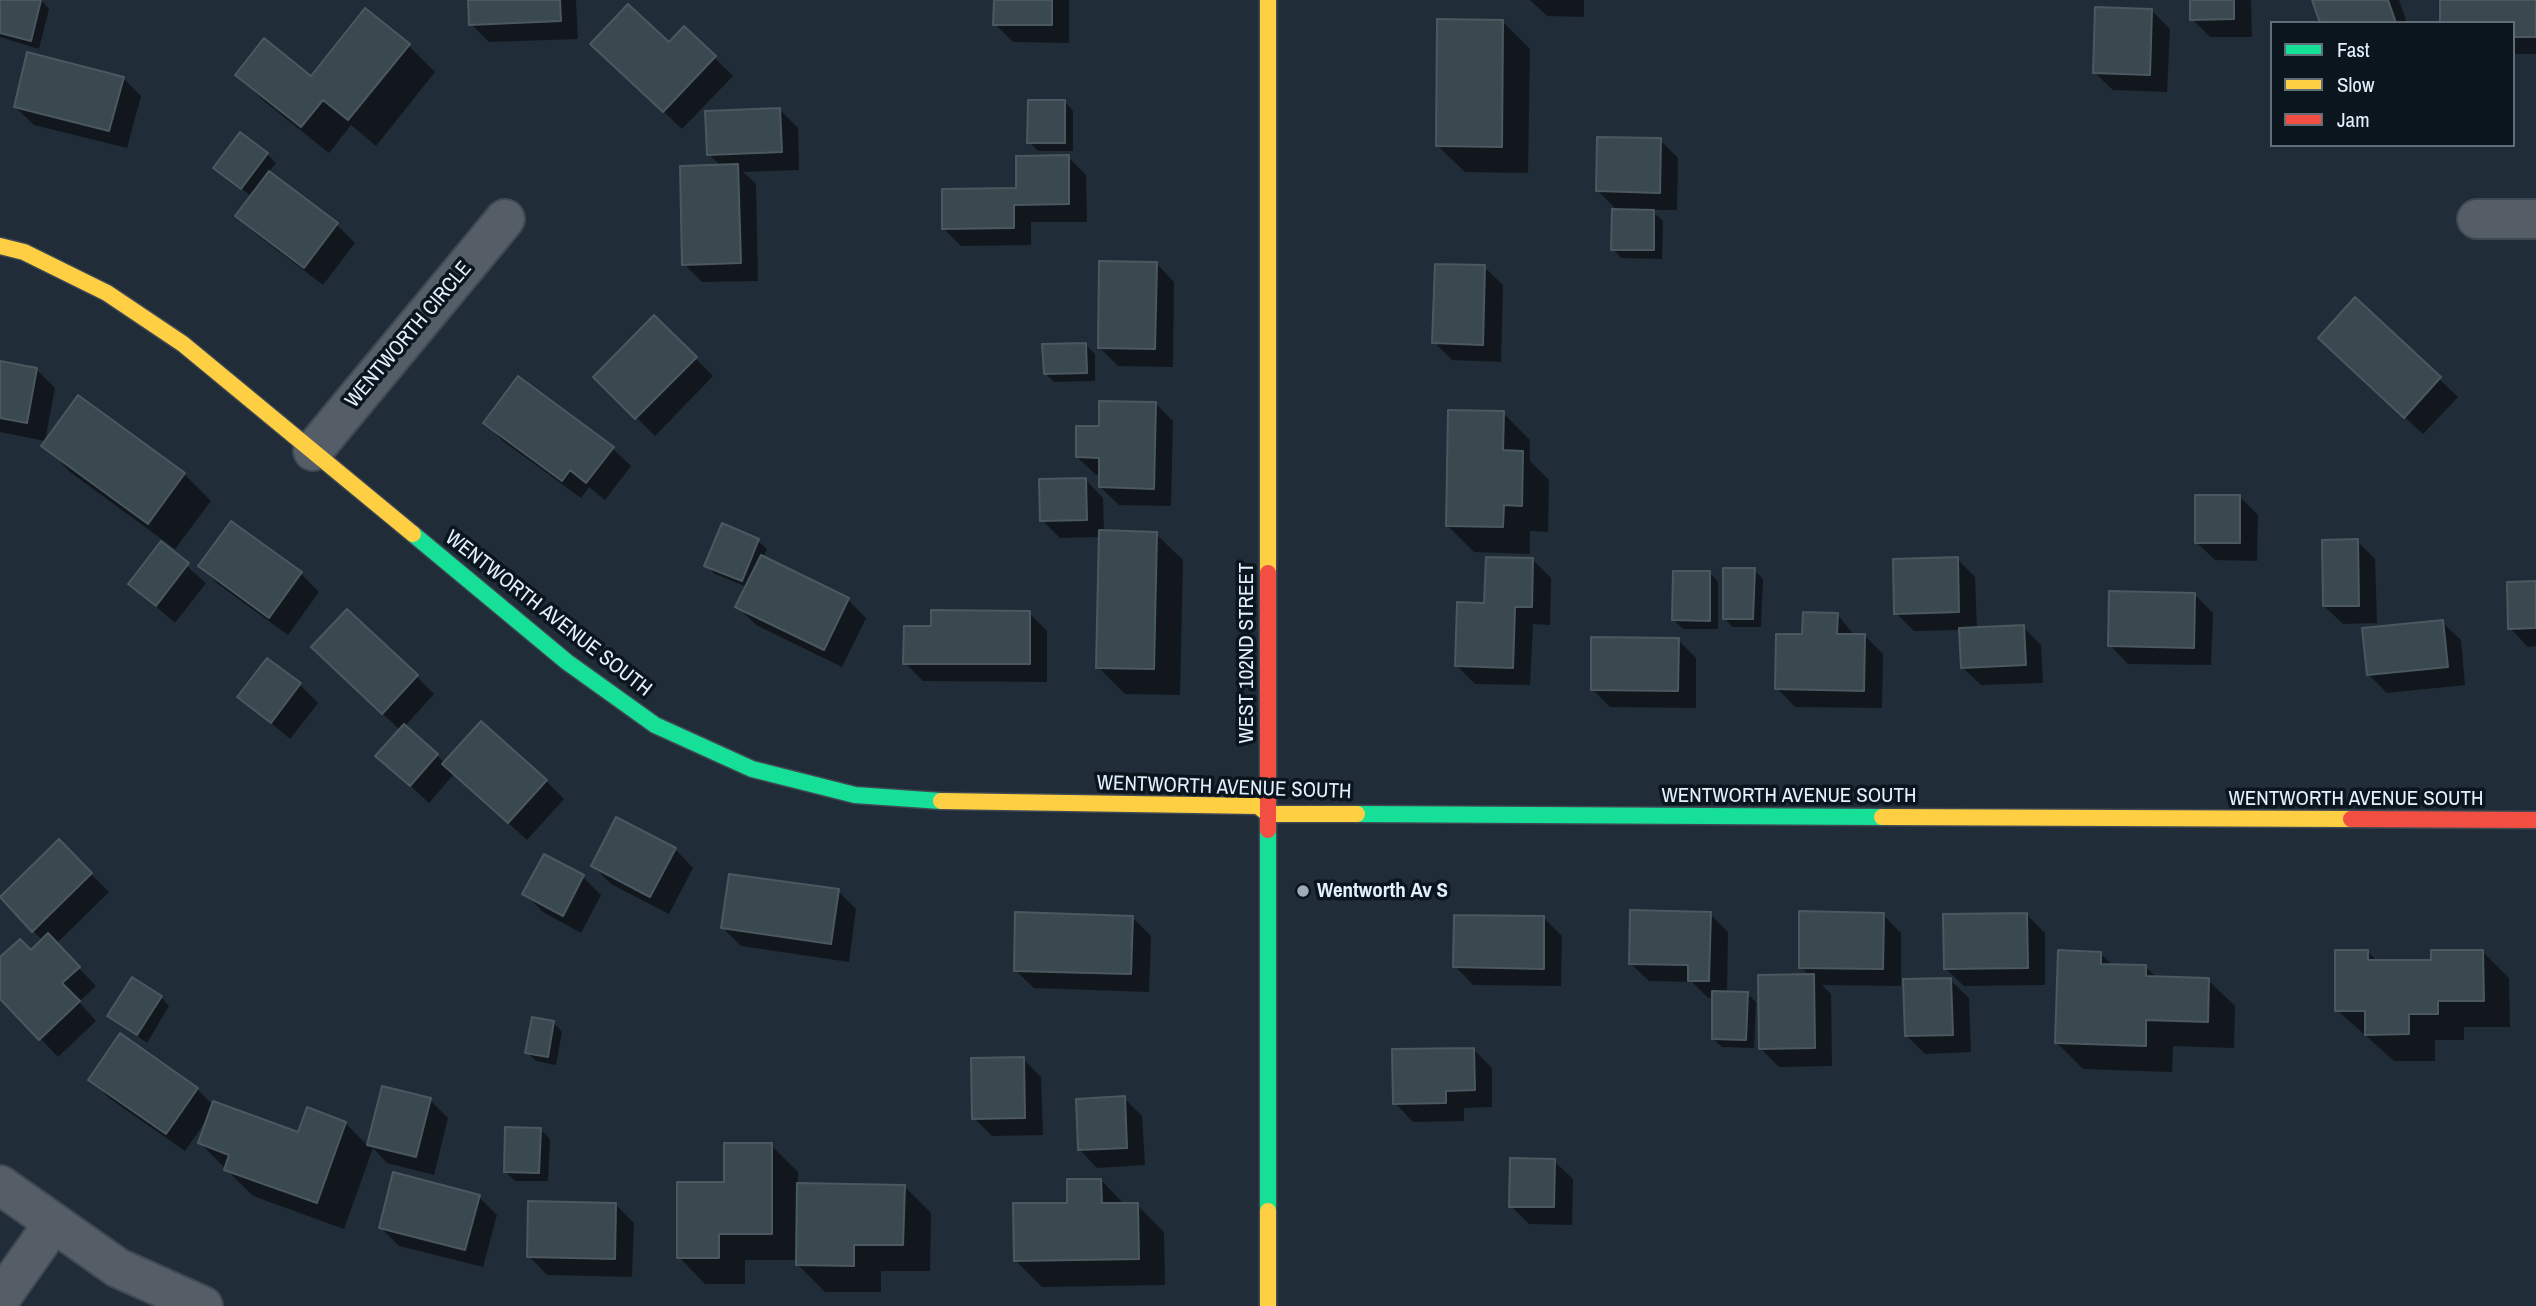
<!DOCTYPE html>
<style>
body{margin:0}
#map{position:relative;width:2536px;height:1306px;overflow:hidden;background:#202c37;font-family:"Archivo Narrow",sans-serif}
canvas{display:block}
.legend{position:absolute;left:2270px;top:21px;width:245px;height:126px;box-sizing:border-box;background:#0b151d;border:2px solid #616d77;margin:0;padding:9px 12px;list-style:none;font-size:21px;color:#e3f1fe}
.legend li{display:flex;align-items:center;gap:14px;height:35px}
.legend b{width:35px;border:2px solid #616d77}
</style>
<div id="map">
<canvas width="2536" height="1306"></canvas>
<ul class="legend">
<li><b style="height:9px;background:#16e098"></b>Fast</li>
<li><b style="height:9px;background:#ffcf43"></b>Slow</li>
<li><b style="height:9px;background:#f24e42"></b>Jam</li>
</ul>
</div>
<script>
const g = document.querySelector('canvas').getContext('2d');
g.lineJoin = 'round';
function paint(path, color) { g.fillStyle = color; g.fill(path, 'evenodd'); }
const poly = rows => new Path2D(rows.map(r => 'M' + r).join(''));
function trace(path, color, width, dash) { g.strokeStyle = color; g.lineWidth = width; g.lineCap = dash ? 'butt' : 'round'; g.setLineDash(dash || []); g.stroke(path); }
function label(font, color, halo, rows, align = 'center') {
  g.font = font + ' "Archivo Narrow",sans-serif'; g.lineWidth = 7; g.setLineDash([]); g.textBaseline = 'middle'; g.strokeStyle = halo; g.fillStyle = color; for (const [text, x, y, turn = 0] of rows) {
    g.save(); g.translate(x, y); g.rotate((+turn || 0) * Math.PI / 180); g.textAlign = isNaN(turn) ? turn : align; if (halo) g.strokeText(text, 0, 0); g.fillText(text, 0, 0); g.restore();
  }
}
paint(poly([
 [1,0,41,0,49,9,39,49,0,37],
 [470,0,576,0,578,39,489,42,471,24],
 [995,0,1069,0,1069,43,1013,42,995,24],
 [1530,0,1584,0,1584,17,1547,16],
 [2192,0,2251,0,2252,37,2210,37,2192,19],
 [2314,0,2399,0,2407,23,2322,23],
 [2442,0,2536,0,2536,54,2513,54,2513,23],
 [2152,11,2170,29,2167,92,2113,90,2094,72],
 [1503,22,1530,49,1528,173,1465,172,1438,146],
 [684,28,733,76,682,129,611,62,669,45],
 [408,45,435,72,376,146,351,125,329,153,264,101,237,75,311,78],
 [123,78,141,96,127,148,34,125,15,107],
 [1065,102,1073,111,1073,151,1038,151,1029,142],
 [780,110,798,128,799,170,743,172,756,184,758,281,702,282,684,264,721,166,709,154],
 [1660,140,1678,158,1677,210,1651,210,1663,221,1662,259,1621,258,1613,249,1618,211,1598,191],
 [267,154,276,163,268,173,337,225,355,243,323,285,256,234,238,216,252,197,215,168],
 [1068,157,1086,175,1087,222,1031,222,1031,245,961,246,943,228,1017,190],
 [1156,263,1174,282,1173,367,1118,366,1100,348],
 [1484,267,1503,285,1501,362,1452,360,1434,342],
 [2355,300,2458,397,2423,434,2338,356],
 [654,317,713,376,655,436,596,377],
 [1086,345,1095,354,1095,381,1054,382,1045,373],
 [0,363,37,370,55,388,45,441,0,432],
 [1155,403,1173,421,1171,506,1119,505,1100,487,1101,475,1096,475,1077,457,1100,428],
 [1503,413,1530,440,1530,461,1549,480,1548,532,1530,531,1530,554,1474,552,1447,525],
 [485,423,612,448,631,466,605,500,589,487,581,498,503,441],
 [44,445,184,474,211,501,175,549,70,472],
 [1085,479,1103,498,1104,532,1156,534,1183,560,1180,695,1125,694,1098,667,1100,537,1060,538,1042,520],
 [2240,497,2258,515,2257,561,2215,560,2196,542],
 [232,524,301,574,319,592,288,635,218,584,200,566],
 [758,541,767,549,763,558,848,600,866,618,842,667,756,625,738,607,747,587,715,574,706,565],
 [2357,541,2375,559,2377,623,2343,624,2324,606],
 [161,544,206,583,175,623,130,584],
 [1957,559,1975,577,1977,629,2023,627,2041,645,2043,683,1981,685,1962,667,1961,630,1914,631,1896,613],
 [1533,560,1551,578,1550,625,1533,624,1530,685,1475,684,1457,666,1486,604],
 [1754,570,1763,579,1761,627,1733,627,1724,618],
 [1710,573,1718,582,1718,629,1683,629,1674,620],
 [2536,583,2536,646,2528,647,2510,628],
 [2195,595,2213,613,2211,665,2128,664,2110,645],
 [1029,613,1047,631,1047,682,923,681,905,663,932,627],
 [1837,614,1855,636,1865,636,1883,654,1882,708,1795,707,1777,688,1804,636],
 [2442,622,2461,640,2465,685,2387,693,2368,674],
 [1678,640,1696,658,1696,708,1610,707,1592,689],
 [331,665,416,676,434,694,405,726,445,763,546,781,564,799,527,840,454,774,429,803,378,756,400,730],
 [300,685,318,703,290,739,240,697],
 [59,842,109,892,56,944,96,986,79,1002,96,1021,58,1057,0,996,0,959,31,952,43,941,1,898],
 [675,849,693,868,669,914,611,884,593,866],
 [544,856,583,877,601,895,581,933,543,912,525,894],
 [838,891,856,909,849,962,741,946,723,928],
 [1710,914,1728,932,1727,993,1747,994,1756,1002,1754,1048,1722,1047,1713,1039,1714,998,1708,998,1692,982,1649,981,1630,963],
 [1883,915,1901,933,1901,986,1822,985,1831,994,1832,1066,1779,1067,1761,1049,1810,976,1800,967],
 [2027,915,2045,933,2045,985,1964,986,1945,968],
 [1133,918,1151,936,1149,992,1034,988,1015,970],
 [1544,918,1562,936,1561,986,1473,985,1455,966],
 [2367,951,2378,962,2433,962,2482,951,2509,978,2510,1027,2464,1027,2464,1040,2435,1040,2435,1061,2394,1061,2337,1010],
 [2100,953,2113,966,2146,967,2157,978,2208,980,2235,1006,2234,1048,2173,1046,2172,1072,2083,1069,2056,1042],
 [1950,980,1969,998,1971,1052,1925,1054,1907,1036],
 [161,997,169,1006,147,1043,110,1016],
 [554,1023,562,1032,556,1065,536,1061,527,1052],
 [1474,1050,1492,1068,1492,1107,1464,1108,1464,1121,1413,1122,1395,1103],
 [1023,1059,1041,1077,1043,1135,992,1136,974,1118],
 [91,1080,197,1089,213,1105,299,1134,345,1123,369,1147,384,1088,430,1100,448,1118,434,1175,387,1163,373,1148,344,1229,253,1196,200,1143,208,1118,185,1151,109,1098],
 [1124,1098,1142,1116,1145,1165,1097,1168,1079,1149],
 [541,1130,550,1139,548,1181,515,1181,506,1172],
 [771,1145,798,1172,798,1185,904,1186,931,1213,930,1271,881,1271,881,1292,825,1292,798,1265,798,1260,745,1260,745,1284,705,1284,679,1257,726,1184],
 [1554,1161,1573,1179,1572,1225,1529,1224,1511,1206],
 [1101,1180,1125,1205,1137,1205,1164,1232,1165,1285,1042,1287,1015,1260,1069,1205],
 [479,1197,497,1215,483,1267,399,1246,381,1228],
 [616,1205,634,1223,632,1277,547,1275,529,1256]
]), '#0007');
const building = poly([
 [0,0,41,0,31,41,0,33,0,0],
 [468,0,560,0,561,21,469,25,468,0],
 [994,0,1052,0,1052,25,993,25,994,0],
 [2190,0,2234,0,2234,19,2190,20,2190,0],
 [2312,0,2388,0,2396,23,2320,23,2312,0],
 [2440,0,2536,0,2536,37,2513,37,2513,23,2440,23,2440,0],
 [628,4,669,42,684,26,716,56,663,112,590,44,628,4],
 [2095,7,2152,9,2150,75,2093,73,2095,7],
 [365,8,410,44,348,120,323,100,301,127,235,75,264,38,311,76,365,8],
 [1437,19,1503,20,1502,147,1436,146,1437,19],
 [27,52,124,77,109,131,14,107,27,52],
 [1028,100,1065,100,1065,143,1027,143,1028,100],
 [780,108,782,152,707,155,705,111,780,108],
 [240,132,268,153,241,189,213,168,240,132],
 [1597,137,1661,138,1660,193,1596,191,1597,137],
 [1069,155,1069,204,1014,205,1014,228,942,229,942,189,1016,188,1016,156,1069,155],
 [738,164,741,263,682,265,680,166,738,164],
 [269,171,338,223,304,268,235,216,269,171],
 [1612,209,1654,210,1654,250,1611,250,1612,209],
 [1099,261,1157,262,1155,349,1098,348,1099,261],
 [1435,264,1485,265,1483,345,1432,343,1435,264],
 [2355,297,2441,377,2404,418,2318,338,2355,297],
 [654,315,697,357,635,419,593,377,654,315],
 [1086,343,1087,373,1044,374,1042,344,1086,343],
 [0,361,37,368,27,423,0,418,0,361],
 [518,376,614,447,586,483,570,470,562,481,483,423,518,376],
 [78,395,185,473,148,524,41,446,78,395],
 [1099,401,1156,402,1154,489,1099,487,1099,458,1076,457,1076,426,1099,426,1099,401],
 [1448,410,1504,411,1503,450,1523,451,1522,506,1504,505,1503,527,1446,526,1448,410],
 [1086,478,1087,520,1040,521,1039,479,1086,478],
 [2195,495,2240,495,2240,543,2195,543,2195,495],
 [231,521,302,572,269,618,198,566,231,521],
 [722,523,759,539,742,581,704,566,722,523],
 [1099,530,1157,532,1154,669,1096,668,1099,530],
 [2358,539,2359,606,2323,606,2322,540,2358,539],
 [161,541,189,563,156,606,128,584,161,541],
 [761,555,849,598,824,650,735,607,761,555],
 [1486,557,1533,558,1532,607,1515,607,1513,668,1455,666,1457,602,1484,603,1486,557],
 [1958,557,1959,612,1894,614,1893,559,1958,557],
 [1723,568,1755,568,1753,619,1723,619,1723,568],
 [1673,571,1710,571,1710,621,1672,620,1673,571],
 [2536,581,2536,628,2508,629,2507,582,2536,581],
 [2109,591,2195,593,2194,648,2108,646,2109,591],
 [347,609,418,675,382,714,311,647,347,609],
 [931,610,1030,611,1030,664,903,664,904,626,931,626,931,610],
 [1803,612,1838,613,1837,634,1865,634,1864,691,1775,689,1776,634,1802,634,1803,612],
 [2443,620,2448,667,2367,675,2362,628,2443,620],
 [2024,625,2026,665,1961,668,1959,628,2024,625],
 [1591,637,1679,638,1678,691,1591,690,1591,637],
 [267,658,301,683,271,723,237,697,267,658],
 [481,721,547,780,508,823,442,764,481,721],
 [404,724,438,754,410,786,375,756,404,724],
 [616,817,676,848,650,897,591,866,616,817],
 [59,839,92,873,32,932,0,897,59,839],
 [544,854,584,875,563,916,522,894,544,854],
 [729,874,839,889,831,944,721,928,729,874],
 [1630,910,1711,912,1709,981,1688,981,1688,965,1629,964,1630,910],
 [1799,911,1884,913,1883,969,1799,968,1799,911],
 [1015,912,1133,916,1131,974,1014,971,1015,912],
 [2027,913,2028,968,1944,969,1943,914,2027,913],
 [1454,915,1544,916,1544,969,1453,967,1454,915],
 [48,933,80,967,62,983,80,1001,39,1040,0,999,0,957,20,939,31,950,48,933],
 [2058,950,2101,952,2101,964,2146,965,2146,976,2209,978,2208,1022,2146,1020,2146,1046,2055,1043,2058,950],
 [2335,950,2368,950,2368,960,2431,960,2431,950,2483,950,2484,1001,2438,1001,2438,1014,2409,1014,2409,1034,2365,1035,2365,1011,2335,1011,2335,950],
 [1814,974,1815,1048,1759,1049,1758,975,1814,974],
 [132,977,162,996,137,1035,107,1016,132,977],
 [1951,978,1953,1035,1905,1036,1903,979,1951,978],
 [1712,991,1748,992,1746,1040,1712,1039,1712,991],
 [532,1017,554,1021,548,1057,525,1053,532,1017],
 [120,1033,198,1088,166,1134,88,1080,120,1033],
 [1474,1048,1475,1090,1446,1091,1446,1103,1393,1104,1392,1049,1474,1048],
 [1024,1057,1025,1118,972,1119,971,1058,1024,1057],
 [382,1086,431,1098,416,1157,367,1145,382,1086],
 [1125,1096,1127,1148,1078,1150,1076,1099,1125,1096],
 [213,1101,298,1132,307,1107,346,1122,317,1203,224,1170,229,1155,198,1143,213,1101],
 [505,1127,541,1128,539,1173,504,1172,505,1127],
 [724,1143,772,1143,772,1234,719,1234,719,1258,677,1258,677,1182,724,1182,724,1143],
 [1510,1158,1555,1159,1554,1207,1509,1207,1510,1158],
 [393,1172,480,1195,465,1250,379,1228,393,1172],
 [1067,1179,1101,1179,1102,1203,1138,1203,1139,1259,1014,1261,1013,1203,1067,1203,1067,1179],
 [797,1183,905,1185,903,1245,854,1245,854,1266,796,1265,797,1183],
 [528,1201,616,1203,615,1259,527,1257,528,1201]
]);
paint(building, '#3a484f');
trace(building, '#4b585f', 2);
const street = poly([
 [2477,219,2536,219],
 [313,451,505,219],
 [0,1185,118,1268,203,1306],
 [0,1299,53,1224]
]);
const fast = poly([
 [413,534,567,662,655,725,752,769,855,795,941,801],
 [1357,814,1882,817],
 [1268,830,1268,1211]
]);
const slow = poly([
 [1268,0,1268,573],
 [0,246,24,252,107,293,183,344,413,534],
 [941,801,1258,806,1268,814,1357,814],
 [1882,817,2351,819],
 [1268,1211,1268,1306]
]);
const jam = poly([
 [1268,573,1268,830],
 [2351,819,2536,820]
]);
trace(street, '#3f4953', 42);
trace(fast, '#3f4953', 19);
trace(slow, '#3f4953', 19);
trace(jam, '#3f4953', 19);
trace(street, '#555e67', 38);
trace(fast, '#16e098', 16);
trace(slow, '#ffcf43', 16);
trace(jam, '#f24e42', 16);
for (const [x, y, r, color] of [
 [1303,891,7,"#9facb8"]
]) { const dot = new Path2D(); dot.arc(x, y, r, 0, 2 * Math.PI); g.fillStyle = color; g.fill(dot); trace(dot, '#0b151d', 2.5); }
label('21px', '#e3f1fe', '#0b151d', [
 ["WENTWORTH CIRCLE",409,335,-50],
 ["WENTWORTH AVENUE SOUTH",548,614,38],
 ["WEST 102ND STREET",1247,653,-90],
 ["WENTWORTH AVENUE SOUTH",1224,788,2],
 ["WENTWORTH AVENUE SOUTH",1789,796],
 ["WENTWORTH AVENUE SOUTH",2356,799]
]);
label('bold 21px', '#e3f1fe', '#0b151d', [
 ["Wentworth Av S",1317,891]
], 'left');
</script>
